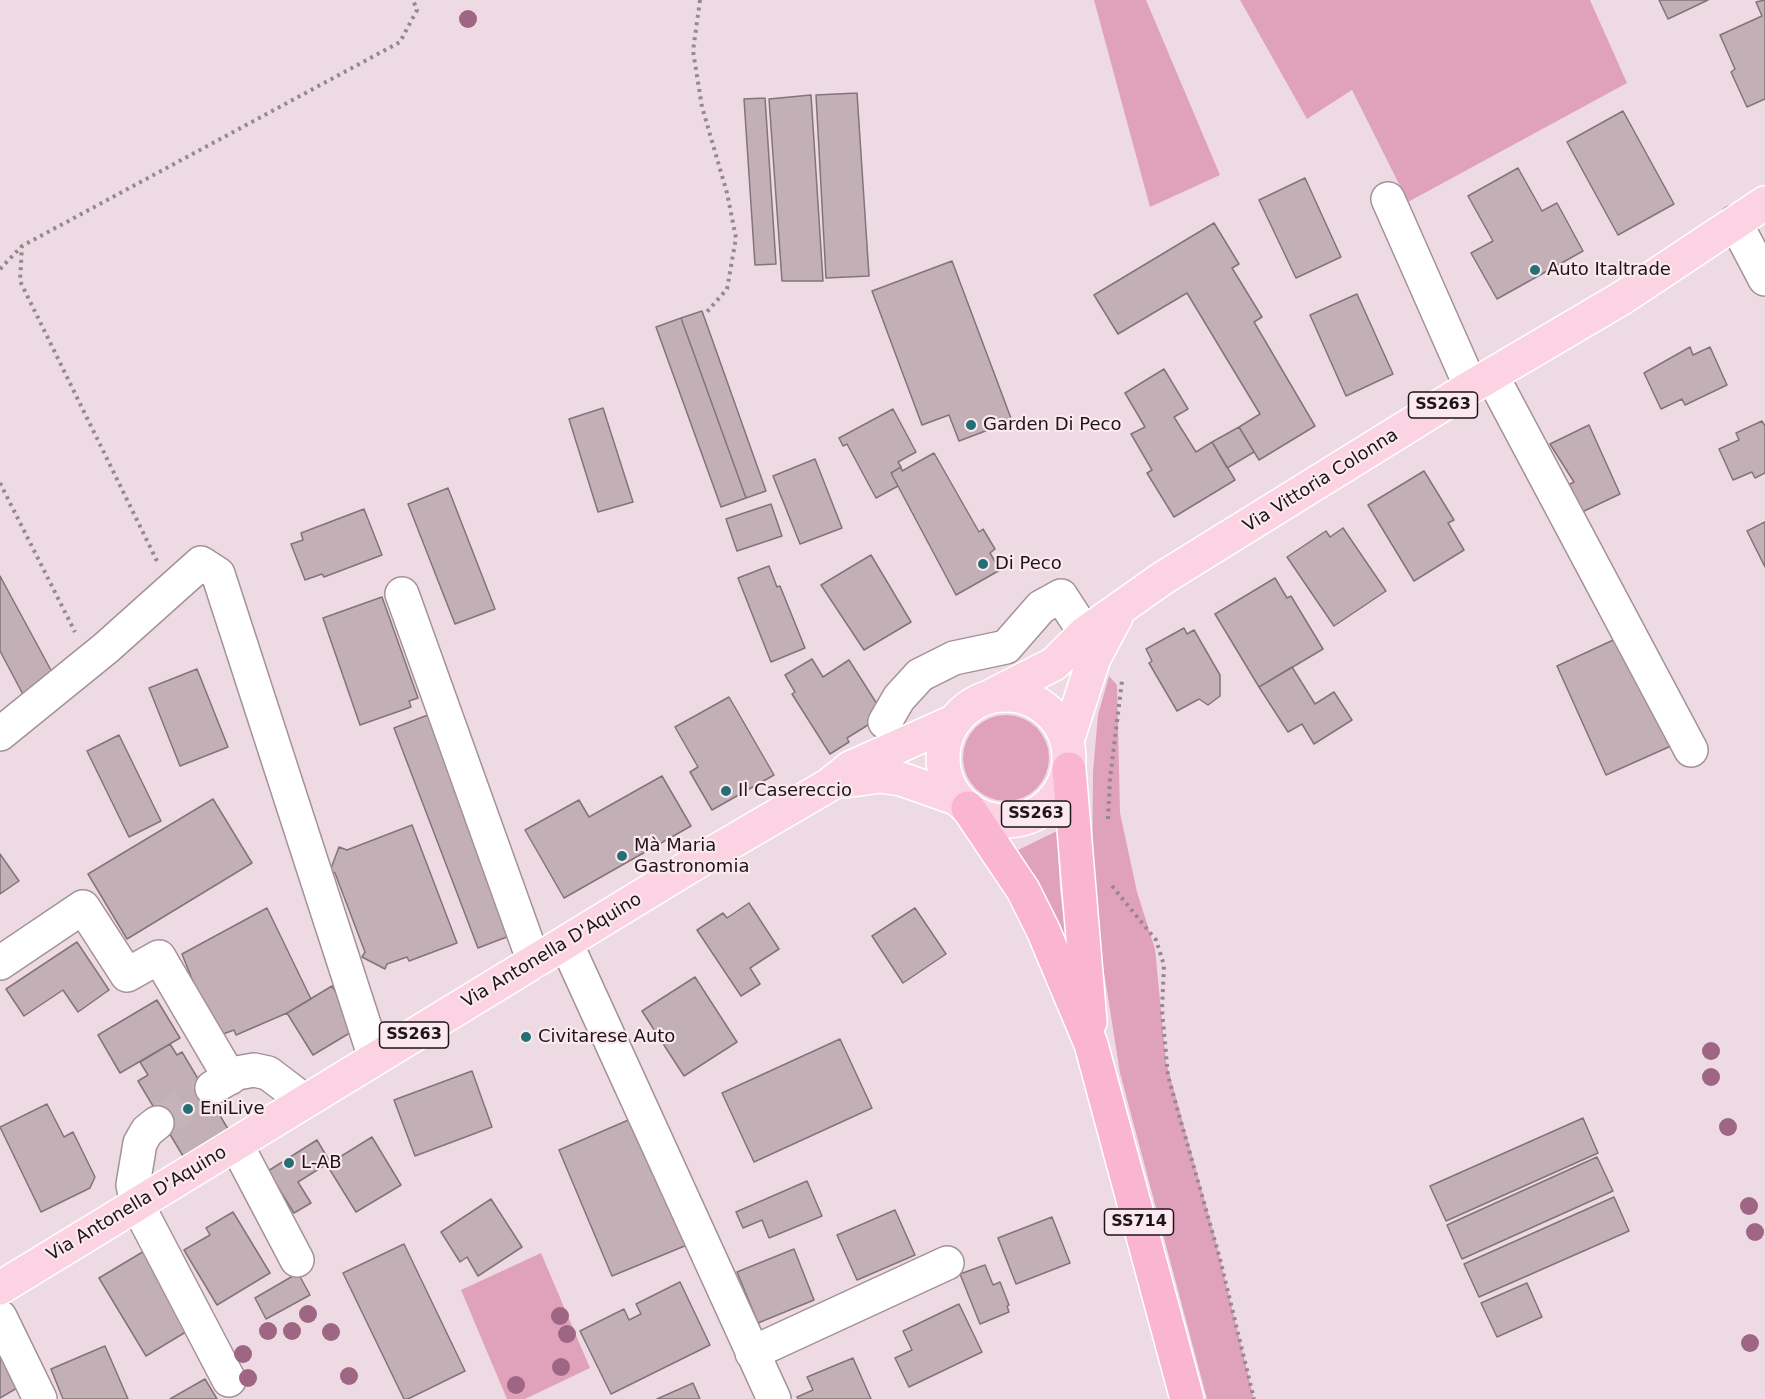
<!DOCTYPE html>
<meta charset="utf-8">
<style>
body{margin:0}
canvas{display:block;background:#eedae2}
</style>
<canvas width="1765" height="1399"></canvas>
<script>
const g = document.querySelector('canvas').getContext('2d');
g.lineJoin = 'round';
function paint(path, color) { g.fillStyle = color; g.fill(path, 'evenodd'); }
const poly = rows => new Path2D(rows.map(r => 'M' + r).join(''));
function trace(path, color, width, dash) { g.strokeStyle = color; g.lineWidth = width; g.lineCap = dash ? 'butt' : 'round'; g.setLineDash(dash || []); g.stroke(path); }
function label(font, color, halo, rows, align = 'center') {
  g.font = font + ' "DejaVu Sans",sans-serif'; g.lineWidth = 4.5; g.setLineDash([]); g.textBaseline = 'middle'; g.strokeStyle = halo; g.fillStyle = color; for (const [text, x, y, turn = 0] of rows) {
    g.save(); g.translate(x, y); g.rotate((+turn || 0) * Math.PI / 180); g.textAlign = isNaN(turn) ? turn : align; if (halo) g.strokeText(text, 0, 0); g.fillText(text, 0, 0); g.restore();
  }
}
paint(poly([
 [1094,0,1146,0,1220,175,1150,207],
 [1240,0,1590,0,1627,83,1408,202,1352,90,1307,119],
 [1109,676,1117,685,1120,813,1137,892,1155,949,1166,1062,1214,1234,1254,1399,1207,1399,1120,1073,1092,897,1093,772,1098,715],
 '963 758a43 43 0 1 1 86 0a43 43 0 1 1-86 0Z',
 [1057,831,1060,889,1066,937,1018,850],
 [541,1253,590,1368,525,1399,507,1399,461,1290]
]), '#e0a2bb');
const building = poly([
 [1659,0,1708,0,1668,19,1659,0],
 [1765,0,1765,99,1747,107,1731,72,1735,69,1720,35,1762,16,1756,2,1765,0],
 [857,93,869,276,826,278,816,95,857,93],
 [811,95,823,281,782,281,769,99,811,95],
 [765,98,776,264,755,265,744,99,765,98],
 [1623,111,1674,204,1618,235,1567,142,1623,111],
 [1518,168,1542,211,1557,203,1583,251,1497,299,1471,253,1493,241,1468,196,1518,168],
 [1305,178,1341,257,1296,278,1259,200,1305,178],
 [1214,223,1239,264,1232,268,1262,317,1254,322,1315,426,1259,460,1239,427,1260,414,1187,293,1118,334,1094,295,1214,223],
 [952,261,1012,421,959,441,949,415,922,425,872,291,952,261],
 [1357,294,1393,374,1346,396,1310,315,1357,294],
 [702,311,766,491,746,498,681,318,702,311],
 [681,318,746,498,721,507,656,327,681,318],
 [1690,347,1693,355,1710,347,1727,385,1685,405,1682,399,1661,409,1644,373,1690,347],
 [1164,369,1188,409,1174,417,1196,452,1212,442,1235,480,1174,517,1147,473,1152,470,1131,434,1145,427,1125,393,1164,369],
 [603,408,633,502,598,512,569,419,603,408],
 [893,409,916,452,898,462,901,467,891,473,898,486,876,498,847,444,843,446,839,438,893,409],
 [1762,421,1765,426,1765,473,1755,478,1752,472,1733,480,1719,449,1739,440,1736,433,1762,421],
 [1589,425,1620,494,1580,513,1566,486,1574,482,1550,444,1589,425],
 [1239,427,1254,452,1227,468,1212,442,1239,427],
 [934,453,979,532,983,529,995,549,990,553,1000,570,956,595,891,473,901,467,902,471,934,453],
 [815,459,842,528,800,544,773,476,815,459],
 [1424,471,1454,520,1448,523,1464,550,1414,581,1368,505,1424,471],
 [448,488,495,609,455,624,408,504,448,488],
 [771,504,782,536,737,551,726,519,771,504],
 [364,509,382,555,324,577,322,574,305,580,291,544,303,540,301,533,364,509],
 [1765,522,1765,567,1747,531,1765,522],
 [1343,528,1386,591,1334,626,1287,557,1326,531,1330,537,1343,528],
 [871,555,911,622,864,650,821,585,871,555],
 [769,566,777,587,780,586,805,648,771,662,738,578,769,566],
 [0,576,59,685,27,702,0,651,0,576],
 [1275,578,1287,598,1291,596,1323,649,1259,687,1215,614,1275,578],
 [382,597,418,698,409,701,411,707,360,725,323,618,382,597],
 [1184,628,1187,634,1194,630,1220,675,1220,696,1208,705,1199,699,1177,711,1149,663,1152,661,1146,649,1184,628],
 [1622,636,1671,746,1606,775,1557,666,1622,636],
 [812,659,823,677,849,660,884,715,847,738,849,742,830,754,792,694,795,692,785,675,812,659],
 [1292,667,1315,704,1334,692,1352,720,1314,744,1302,724,1288,732,1259,687,1292,667],
 [197,669,228,747,180,766,149,688,197,669],
 [729,697,774,775,712,810,690,772,698,767,675,727,729,697],
 [433,713,517,933,478,948,394,728,433,713],
 [119,735,161,821,129,837,87,751,119,735],
 [662,776,691,826,564,898,525,830,579,800,589,817,662,776],
 [213,799,252,863,127,939,88,874,213,799],
 [412,825,457,943,409,961,407,957,387,964,385,969,362,957,365,952,335,873,330,871,339,847,347,850,412,825],
 [0,854,19,881,0,894,0,854],
 [749,903,779,949,750,968,760,984,741,996,697,930,723,913,727,918,749,903],
 [267,908,311,999,287,1013,236,1035,234,1030,215,1037,182,954,267,908],
 [915,908,946,954,903,983,872,936,915,908],
 [77,942,109,990,78,1012,63,990,24,1016,6,989,77,942],
 [695,977,737,1042,684,1076,642,1011,695,977],
 [332,986,358,1028,313,1055,287,1013,332,986],
 [157,1000,180,1038,120,1073,98,1035,157,1000],
 [840,1039,872,1108,754,1162,722,1093,840,1039],
 [170,1044,177,1055,182,1052,228,1129,183,1156,138,1081,148,1075,140,1062,170,1044],
 [472,1071,492,1127,415,1156,394,1100,472,1071],
 [47,1104,64,1137,73,1132,95,1177,90,1188,41,1212,0,1127,47,1104],
 [633,1118,687,1245,612,1276,559,1150,633,1118],
 [1583,1118,1598,1153,1446,1221,1430,1186,1583,1118],
 [372,1137,401,1185,356,1212,327,1165,372,1137],
 [317,1140,330,1162,298,1182,311,1203,294,1213,268,1171,317,1140],
 [1597,1157,1613,1191,1462,1259,1447,1225,1597,1157],
 [807,1181,822,1216,769,1238,762,1220,743,1228,736,1212,807,1181],
 [1614,1197,1629,1231,1479,1297,1464,1264,1614,1197],
 [491,1199,522,1247,478,1276,467,1257,460,1262,441,1232,491,1199],
 [895,1210,915,1255,857,1280,837,1235,895,1210],
 [233,1212,270,1273,217,1305,184,1250,210,1235,206,1228,233,1212],
 [1052,1217,1070,1263,1016,1284,998,1238,1052,1217],
 [404,1244,465,1371,408,1399,404,1399,343,1273,404,1244],
 [151,1247,194,1327,146,1356,99,1278,151,1247],
 [794,1249,814,1300,758,1323,737,1272,794,1249],
 [985,1265,993,1285,1000,1282,1009,1305,1007,1306,1009,1312,980,1324,960,1274,985,1265],
 [298,1273,310,1295,266,1319,255,1298,298,1273],
 [680,1282,710,1345,611,1394,580,1331,624,1309,629,1320,641,1314,636,1304,680,1282],
 [1527,1283,1542,1317,1497,1337,1481,1303,1527,1283],
 [959,1304,982,1352,909,1387,895,1358,912,1350,903,1331,959,1304],
 [105,1346,128,1399,63,1399,51,1369,105,1346],
 [0,1348,22,1385,0,1398,0,1348],
 [853,1358,871,1399,798,1399,797,1397,813,1390,807,1377,853,1358],
 [205,1379,217,1399,170,1399,205,1379],
 [693,1383,700,1399,657,1399,693,1383]
]);
paint(building, '#c3b0b7');
trace(building, '#847379', 1.5);
trace(poly([
 [157,1123,212,1088]
]), '#c4b3ba', 33, [33, 16]);
const minor = poly([
 [1388,199,1471,387],
 [1735,222,1765,279],
 [1492,376,1691,750],
 [402,594,534,962],
 [885,722,899,698,920,675,954,658,1006,647,1041,607,1061,596,1085,633],
 [0,734,106,648,201,563,218,574,375,1058],
 [566,943,774,1399],
 [0,963,83,907,127,975,159,957,230,1078],
 [212,1088,237,1073,254,1070,268,1073,293,1092,301,1103],
 [157,1123,147,1131,140,1143,133,1185,137,1204,229,1380],
 [236,1144,297,1260],
 [0,1317,40,1399],
 [752,1353,947,1263]
]);
const major = poly([
 '943 758a63 63 0 1 1 126 0a63 63 0 1 1-126 0Z',
 [989,697,1054,664,1085,633,1163,578,1471,387,1622,298,1765,203],
 [1067,741,1094,658,1116,617],
 [845,781,880,776,901,779,958,799],
 [0,1288,689,867,829,785,850,768,955,721]
]);
const highway = poly([
 [1069,769,1090,1022],
 [968,808,1023,890,1043,930,1091,1044,1187,1399]
]);
trace(minor, '#a49298', 36);
trace(major, '#fff', 36);
trace(highway, '#fff', 36);
trace(poly([
 [700,0,693,51,702,107,727,193,736,238,727,289,706,313],
 [0,269,22,246],
 [0,483,75,632],
 [157,561,20,281,22,246,400,42,417,10,413,0],
 [1108,819,1110,779,1122,681],
 [1112,886,1156,940,1164,965,1162,1010,1168,1076,1220,1259,1254,1399]
]), '#96888d', 4, [3, 4.5]);
trace(minor, '#fff', 33);
trace(major, '#fcd3e3', 33);
trace(highway, '#fab5d1', 33);
g.fillStyle = '#9f6684';
for (const [x, y] of [
 [468,19],
 [1711,1051],
 [1711,1077],
 [1728,1127],
 [1749,1206],
 [1755,1232],
 [308,1314],
 [560,1316],
 [268,1331],
 [292,1331],
 [331,1332],
 [567,1334],
 [1750,1343],
 [243,1354],
 [561,1367],
 [349,1376],
 [248,1378],
 [516,1385]
]) { g.beginPath(); g.arc(x, y, 9, 0, 2 * Math.PI); g.fill(); }
for (const [x, y, r, color] of [
 [1535,270,6,"#246f75"],
 [971,425,6,"#246f75"],
 [983,564,6,"#246f75"],
 [726,791,6,"#246f75"],
 [622,856,6,"#246f75"],
 [526,1037,6,"#246f75"],
 [188,1109,6,"#246f75"],
 [289,1163,6,"#246f75"]
]) { const dot = new Path2D(); dot.arc(x, y, r, 0, 2 * Math.PI); g.fillStyle = color; g.fill(dot); trace(dot, '#fce8ef', 2); }
for (const [x, y, w] of [
 [1443,405,69],
 [1036,814,69],
 [414,1035,69],
 [1139,1222,69]
]) { const box = new Path2D(); box.roundRect(x - w / 2, y - 13, w, 26, 4.5); g.fillStyle = '#fce8ef'; g.fill(box); trace(box, '#1c1618', 1.5); }
label('bold 16px', '#1c1618', null, [
 ["SS263",1443,405],
 ["SS263",1036,814],
 ["SS263",414,1035],
 ["SS714",1139,1222]
]);
label('18px', '#1c1618', '#fce8ef', [
 ["Auto Italtrade",1547,270],
 ["Garden Di Peco",983,425],
 ["Di Peco",995,564],
 ["Il Casereccio",738,791],
 ["Mà Maria",634,846],
 ["Gastronomia",634,867],
 ["Civitarese Auto",538,1037],
 ["EniLive",200,1109],
 ["L-AB",301,1163]
], 'left');
label('18px', '#1c1618', '#fce8ef', [
 ["Via Vittoria Colonna",1321,481,-32],
 ["Via Antonella D'Aquino",552,951,-31],
 ["Via Antonella D'Aquino",137,1204,-31]
]);
</script>
